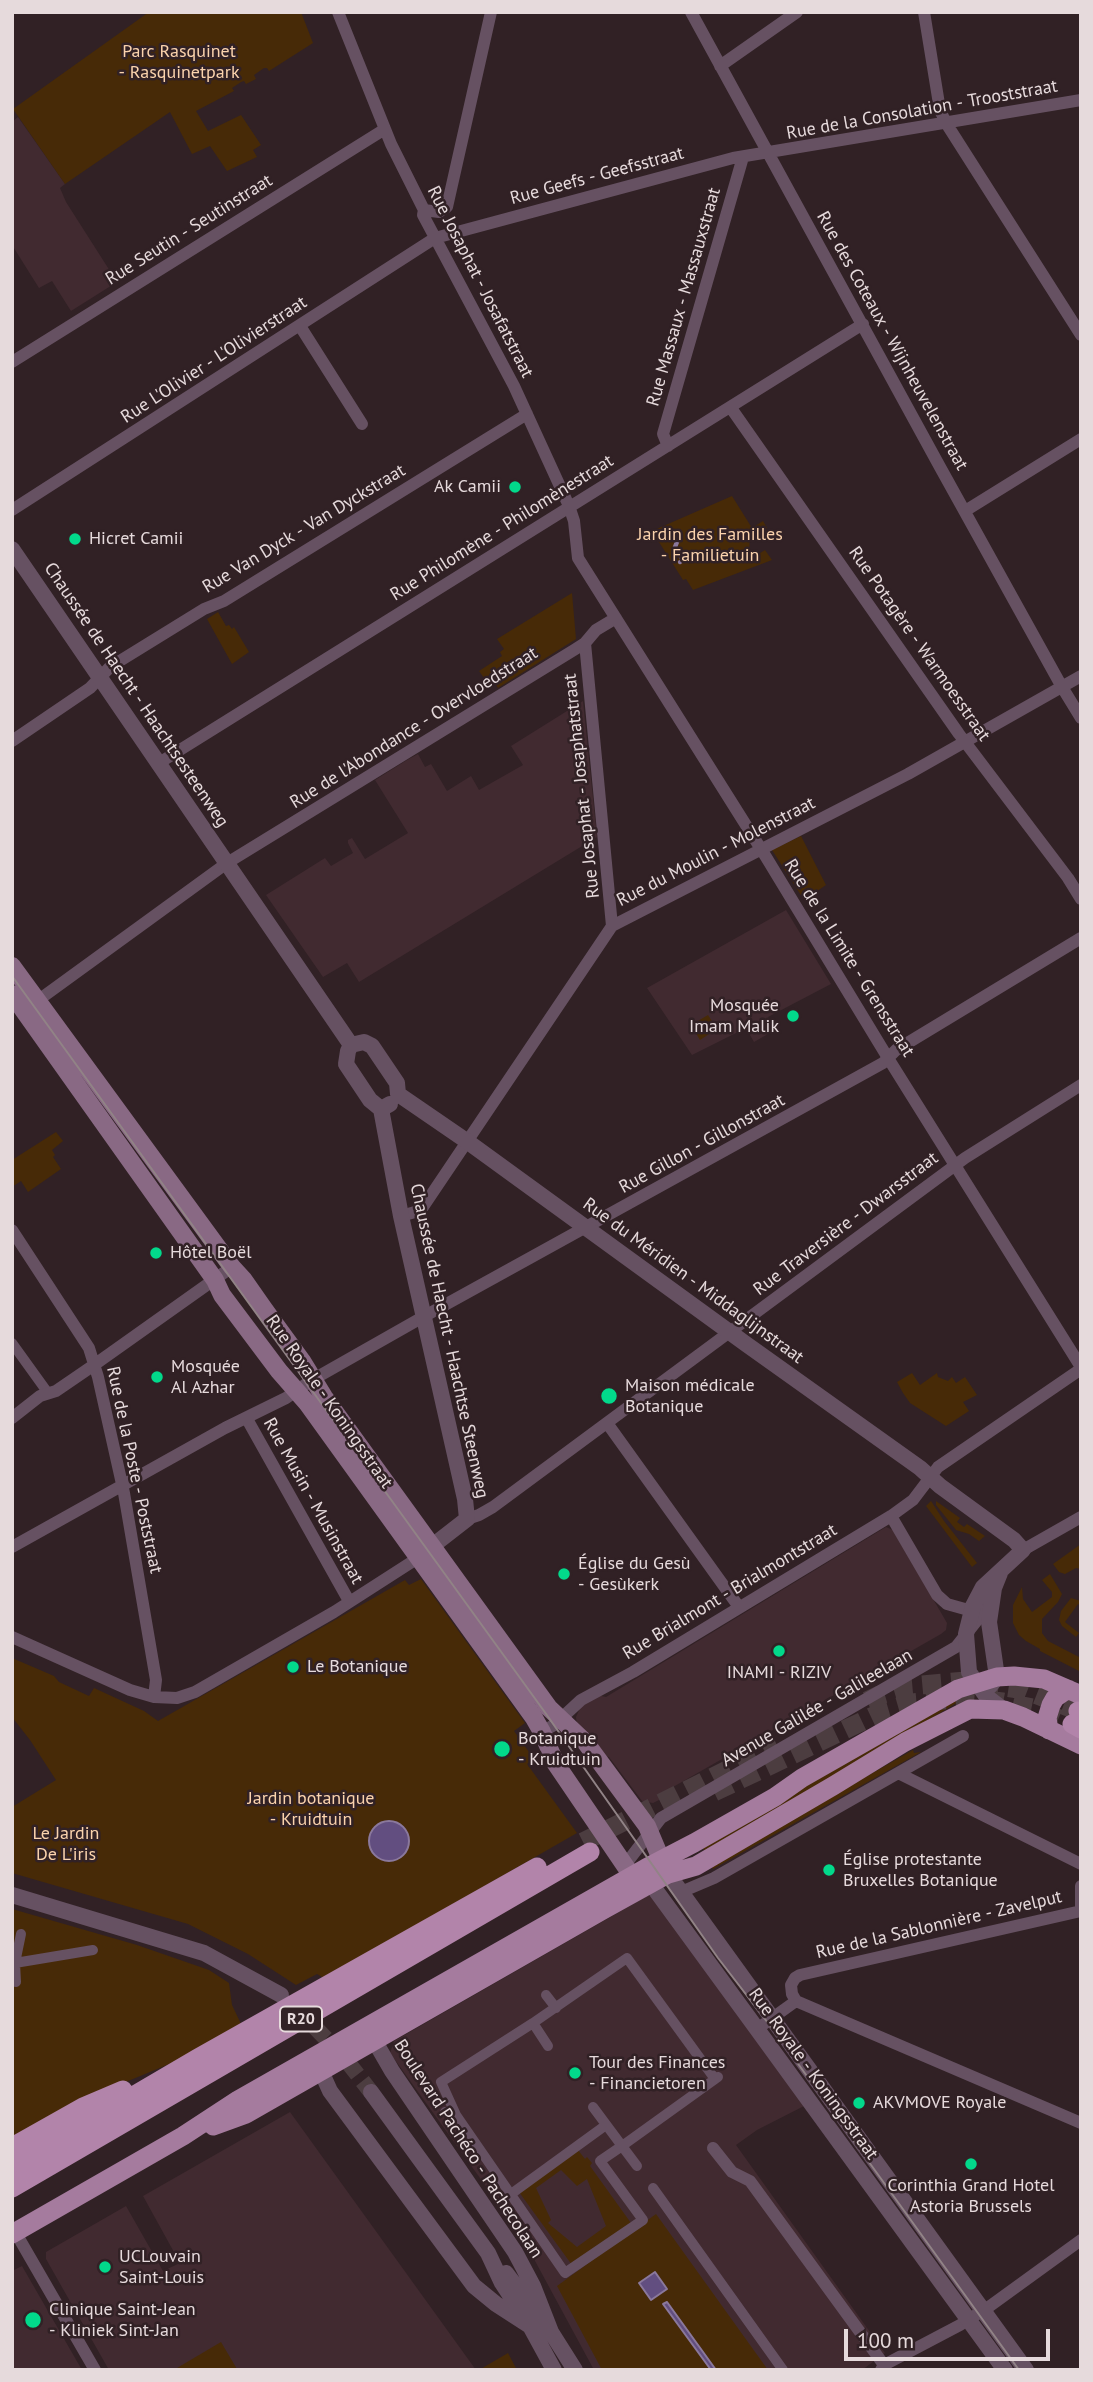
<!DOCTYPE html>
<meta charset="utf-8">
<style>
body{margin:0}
#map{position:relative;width:1093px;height:2382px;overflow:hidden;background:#312125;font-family:"PT Sans",sans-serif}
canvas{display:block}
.frame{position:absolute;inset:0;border:14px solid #e6dadc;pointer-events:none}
.scale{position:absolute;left:844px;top:2329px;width:206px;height:32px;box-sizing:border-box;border:4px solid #e6dadc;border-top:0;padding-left:9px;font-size:21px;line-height:24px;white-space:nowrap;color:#e6dadc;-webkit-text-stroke:5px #312125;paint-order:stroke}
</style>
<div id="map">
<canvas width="1093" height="2382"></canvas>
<div class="frame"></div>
<div class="scale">100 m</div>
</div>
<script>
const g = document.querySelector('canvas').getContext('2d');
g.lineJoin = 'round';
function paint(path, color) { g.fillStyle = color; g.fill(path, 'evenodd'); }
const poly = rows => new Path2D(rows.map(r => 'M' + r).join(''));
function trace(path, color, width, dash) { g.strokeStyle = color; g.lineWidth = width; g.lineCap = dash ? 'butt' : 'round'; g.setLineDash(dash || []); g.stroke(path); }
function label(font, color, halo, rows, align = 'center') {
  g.font = font + ' "PT Sans",sans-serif'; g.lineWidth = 5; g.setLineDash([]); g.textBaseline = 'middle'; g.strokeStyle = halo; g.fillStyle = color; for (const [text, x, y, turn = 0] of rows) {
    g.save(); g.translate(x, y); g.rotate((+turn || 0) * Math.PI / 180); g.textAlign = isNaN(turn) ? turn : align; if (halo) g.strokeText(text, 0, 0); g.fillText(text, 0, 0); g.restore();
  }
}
paint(poly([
 [18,117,65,184,60,188,66,202,117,282,71,311,52,281,39,288,12,245,12,122],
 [583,701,597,837,359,982,347,963,323,977,266,895,325,858,331,866,353,853,348,843,348,840,352,838,365,859,408,833,375,780,407,760,418,754,425,767,431,764,447,791,471,776,479,790,523,765,511,746],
 [786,910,831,984,768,1017,775,1030,754,1042,746,1028,692,1055,647,988],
 [886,1527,893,1530,947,1623,946,1630,941,1634,673,1787,673,1793,653,1803,642,1801,609,1757,600,1755,577,1725,576,1717,581,1706,597,1695,606,1697],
 [647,1896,652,1896,806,2105,757,2130,736,2145,885,2353,862,2370,594,2370,521,2235,390,2053,394,2041],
 [290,2112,476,2370,109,2370,46,2259,46,2252,126,2206,163,2271,180,2263,143,2196],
 [22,2266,82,2370,12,2370,12,2271]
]), '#412a30');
paint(poly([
 [149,12,301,12,313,43,269,71,267,68,264,68,254,75,256,79,246,84,244,81,241,82,232,88,234,91,196,111,208,131,241,115,261,145,253,150,257,157,227,171,210,146,192,154,170,112,65,184,13,109],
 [732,496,752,528,763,521,767,528,750,539,749,550,754,557,765,550,772,560,693,590,686,579,683,580,652,531],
 [572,593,576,639,498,688,490,675,484,678,479,671,502,656,500,652,504,649,497,639],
 [218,612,226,626,229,625,232,629,234,627,249,652,232,664,207,619],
 [801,836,826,885,804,900,772,850],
 [708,1015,717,1029,700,1040,691,1025],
 [56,1132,63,1141,52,1150,55,1155,53,1157,61,1169,28,1192,21,1181,12,1187,12,1160],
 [912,1373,920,1385,937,1373,938,1377,948,1381,952,1377,956,1383,965,1377,977,1395,963,1402,969,1411,946,1426,910,1403,903,1393,897,1382],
 [931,1501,944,1521,977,1563,972,1567,926,1506],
 [936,1501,960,1518,957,1522,964,1527,967,1524,985,1536,979,1541,969,1534,956,1530,936,1505],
 [1081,1544,1081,1569,1076,1568,1065,1574,1059,1572,1053,1564],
 [1050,1574,1062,1594,1058,1602,1042,1619,1042,1633,1048,1641,1081,1658,1081,1672,1040,1651,1040,1649,1026,1641,1019,1635,1013,1623,1013,1605,1022,1587,1023,1599,1032,1612,1052,1597,1052,1592,1042,1580],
 [421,1579,525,1723,514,1731,534,1759,527,1764,577,1833,324,1978,317,1974,296,1985,248,1954,188,1924,12,1873,12,1807,56,1780,30,1740,12,1717,12,1658,54,1676,59,1682,89,1696,94,1688,144,1711,158,1721,405,1580,409,1585],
 [1071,1598,1081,1601,1081,1606,1078,1604,1065,1622,1079,1633,1076,1637,1062,1626,1059,1620,1061,1611],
 [970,1695,706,1853,703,1848,807,1784,954,1698],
 [913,1750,914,1753,921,1752,713,1869,711,1865],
 [12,1909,137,1945,209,1970,229,1983,232,2005,242,2026,196,2053,82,2100,12,2141],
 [578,2150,585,2159,587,2157,592,2163,590,2166,631,2223,572,2265,519,2192],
 [561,2170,577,2186,587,2179,606,2226,577,2247,548,2223,551,2220,536,2188],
 [656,2214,768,2370,602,2370,557,2286],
 [221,2342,237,2369,179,2370,177,2368],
 [508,2353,517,2370,479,2370]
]), '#472a07');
const water = poly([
 '369 1841a20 20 0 1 1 40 0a20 20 0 1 1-40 0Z',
 [655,2272,667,2289,651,2300,639,2283,655,2272],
 [667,2302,716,2370,711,2370,663,2304,667,2302]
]);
paint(water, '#624e80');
trace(water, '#8a789c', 2);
trace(poly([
 [679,537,675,547,683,560,680,562]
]), '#8a789c', 4.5);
trace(poly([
 [298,2010,343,2056,371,2092]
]), '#4c3d40', 16, [16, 8]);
trace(poly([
 [867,1701,880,1695,910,1686,966,1681,1025,1690,1078,1711],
 [714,1792,884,1711,912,1703,965,1698,1003,1702,1032,1708,1072,1724],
 [583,1842,777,1745]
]), '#4c3d40', 19, [19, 10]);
trace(poly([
 [12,1343,48,1393],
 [15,1963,93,1950],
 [16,1982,15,1963,21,1934],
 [546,1995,556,2008],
 [533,2023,627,1958,715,2079],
 [593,2107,622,2146,718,2077],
 [445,2112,456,2115,565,2273,643,2220,600,2161,622,2146,637,2166],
 [456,2115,441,2082,533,2023,548,2046],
 [653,2188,783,2370],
 [511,2194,606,2125]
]), '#665162', 10);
trace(poly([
 [338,12,391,144,424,210,423,215,514,386,569,506,574,521,578,558,766,857,888,1058,1081,1367],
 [691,12,940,467,1062,687,1081,718],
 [924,12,940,110,946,123,1081,335],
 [720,66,797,12],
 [424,210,439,212,447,207,491,12],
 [300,326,362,424],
 [12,362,385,129],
 [731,408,959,734,1068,878,1081,899],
 [668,446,663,434,743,157],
 [12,510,435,238,733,158,1081,100],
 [965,511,1081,439],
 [585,643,612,926],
 [12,741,90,688,110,667,204,609,224,601,527,414],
 [159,763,863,324],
 [33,1004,227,863,574,650,585,643,596,630,616,618],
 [401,1216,415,1212,423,1207,612,926,908,774,1081,676],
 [12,1230,89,1348,98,1377,124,1493,156,1680,154,1697],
 [12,1418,40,1396,56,1391,94,1365,232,1267],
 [247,1419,349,1601],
 [607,1423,739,1607],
 [891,1516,937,1595,947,1604,972,1611],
 [467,1519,479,1515,493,1507,965,1158,1081,1085],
 [12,1547,225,1428,286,1398,312,1380,423,1317,883,1063,896,1050,1081,938],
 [1023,1550,1081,1517],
 [12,1637,130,1690,154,1697,177,1698,195,1692,334,1612,418,1558],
 [542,1732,554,1725,581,1700,633,1672,891,1516,913,1500,938,1467,1081,1369],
 [898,1773,1081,1864],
 [625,1865,661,1818,956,1647,990,1604],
 [1081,1886,1081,1906],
 [681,1892,714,1878,963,1736],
 [796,2001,792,1994,791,1985,795,1978,800,1975,1081,1911],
 [796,2001,1081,2123],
 [757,2029,796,2001],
 [713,2148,732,2172,750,2181,884,2365],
 [13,2228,95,2370],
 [881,2370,884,2365,960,2325,990,2306,1081,2240]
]), '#665162', 12);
trace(poly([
 [12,549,351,1045],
 [351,1045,364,1042,372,1046,397,1083,398,1094,468,1142,746,1344,920,1468,940,1486,1014,1540,1023,1550,983,1587,973,1606,966,1634,969,1672,986,1696,1004,1710],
 [351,1045,348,1051,346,1064,370,1100,381,1109,390,1104],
 [381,1109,401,1216,465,1499,467,1519,422,1554],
 [990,1686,997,1677,989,1622,994,1588,1000,1573],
 [668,1874,1026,2370],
 [648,1885,654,1888,757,2029,1005,2370],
 [12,1895,204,1953,281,1995],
 [370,2033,392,2071,515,2252,533,2286,551,2332],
 [317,2062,330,2091,474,2286,496,2304,530,2326],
 [371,2092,488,2253,502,2283,530,2326,554,2370],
 [506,2273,551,2332,575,2370]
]), '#665162', 16);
trace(poly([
 [12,966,232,1267,243,1279,264,1309,302,1361,324,1397,549,1708,586,1743,647,1826,666,1871],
 [12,994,215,1280,222,1295,279,1371,307,1403,534,1718,542,1732,556,1764,632,1876,645,1883]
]), '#896984', 18);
trace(poly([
 [1049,1730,1047,1718,1051,1705,1055,1698,1068,1689],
 [213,2126,246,2114,603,1910,668,1874,696,1866,833,1786,905,1742,970,1709,1004,1710,1023,1717,1081,1745],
 [12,2234,183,2136,238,2100,646,1868,694,1843,775,1797,802,1778,958,1689,997,1677,1014,1676,1044,1679,1081,1695]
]), '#a57b9e', 19);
trace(poly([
 [1078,1711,1081,1712],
 [1072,1724,1081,1729],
 [12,2147,83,2107,123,2090],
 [12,2167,198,2058,537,1867],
 [12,2188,590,1852]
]), '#b284aa', 19);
trace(poly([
 [12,976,544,1711,718,1958,778,2036,1019,2370]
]), '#918386', 2);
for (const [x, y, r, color] of [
 [515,487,7,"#02d98b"],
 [75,539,7,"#02d98b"],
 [793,1016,7,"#02d98b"],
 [156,1253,7,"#02d98b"],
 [157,1377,7,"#02d98b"],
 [609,1396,9,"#02d98b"],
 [564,1574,7,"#02d98b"],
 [779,1651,7,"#02d98b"],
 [293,1667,7,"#02d98b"],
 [502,1749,9,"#02d98b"],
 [829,1870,7,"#02d98b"],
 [575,2073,7,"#02d98b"],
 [859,2103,7,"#02d98b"],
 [971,2164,7,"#02d98b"],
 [105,2267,7,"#02d98b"],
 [33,2320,9,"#02d98b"]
]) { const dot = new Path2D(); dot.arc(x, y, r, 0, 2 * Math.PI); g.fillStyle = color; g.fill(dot); trace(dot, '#312125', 2.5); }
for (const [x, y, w] of [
 [301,2019,42]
]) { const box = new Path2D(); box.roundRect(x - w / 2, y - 12.5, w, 25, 5); g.fillStyle = '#312125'; g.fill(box); trace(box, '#e6dadc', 2); }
label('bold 16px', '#e6dadc', null, [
 ["R20",301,2019]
]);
label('18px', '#fbd3ad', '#312125', [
 ["Parc Rasquinet",179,52],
 ["- Rasquinetpark",179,73],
 ["Jardin des Familles",710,535],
 ["- Familietuin",710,556],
 ["Jardin botanique",311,1799],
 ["- Kruidtuin",311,1820],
 ["Le Jardin",66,1834],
 ["De L'iris",66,1855]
]);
label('18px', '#e6dadc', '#312125', [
 ["Rue de la Consolation - Trooststraat",922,110,-10],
 ["Rue Geefs - Geefsstraat",597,176,-15],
 ["Rue Seutin - Seutinstraat",189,230,-32],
 ["Rue Josaphat - Josafatstraat",480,282,63],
 ["Rue Massaux - Massauxstraat",684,297,-74],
 ["Rue des Coteaux - Wijnheuvelenstraat",892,341,61],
 ["Rue L'Olivier - L'Olivierstraat",214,360,-33],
 ["Rue Philomène - Philomènestraat",502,528,-32],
 ["Rue Van Dyck - Van Dyckstraat",304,529,-31],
 ["Rue Potagère - Warmoesstraat",919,644,55],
 ["Chaussée de Haecht - Haachtsesteenweg",136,695,56],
 ["Rue de l'Abondance - Overvloedstraat",414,728,-32],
 ["Rue Josaphat - Josaphatstraat",582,786,-96],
 ["Rue du Moulin - Molenstraat",716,852,-27],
 ["Rue de la Limite - Grensstraat",849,958,58],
 ["Rue Gillon - Gillonstraat",702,1144,-29],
 ["Rue Traversière - Dwarsstraat",846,1224,-37],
 ["Rue du Méridien - Middaglijnstraat",693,1281,36],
 ["Chaussée de Haecht - Haachtse Steenweg",449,1341,78],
 ["Rue Royale - Koningsstraat",329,1402,55],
 ["Rue de la Poste - Poststraat",134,1470,78],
 ["Rue Musin - Musinstraat",313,1501,61],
 ["Rue Brialmont - Brialmontstraat",730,1592,-31],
 ["Avenue Galilée - Galileelaan",817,1708,-30],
 ["Rue de la Sablonnière - Zavelput",939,1925,-13],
 ["Rue Royale - Koningsstraat",813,2074,54],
 ["Boulevard Pachéco - Pachecolaan",468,2149,57]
]);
label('18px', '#e6dadc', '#312125', [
 ["Ak Camii",501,487,"right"],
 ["Hicret Camii",89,539],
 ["Mosquée",779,1006,"right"],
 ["Imam Malik",779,1027,"right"],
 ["Hôtel Boël",170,1253],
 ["Mosquée",171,1367],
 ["Al Azhar",171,1388],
 ["Maison médicale",625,1386],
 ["Botanique",625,1407],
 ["Église du Gesù",578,1564],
 ["- Gesùkerk",578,1585],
 ["Le Botanique",307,1667],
 ["INAMI - RIZIV",779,1673,"center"],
 ["Botanique",518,1739],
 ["- Kruidtuin",518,1760],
 ["Église protestante",843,1860],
 ["Bruxelles Botanique",843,1881],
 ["Tour des Finances",589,2063],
 ["- Financietoren",589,2084],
 ["AKVMOVE Royale",873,2103],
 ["Corinthia Grand Hotel",971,2186,"center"],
 ["Astoria Brussels",971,2207,"center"],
 ["UCLouvain",119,2257],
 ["Saint-Louis",119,2278],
 ["Clinique Saint-Jean",49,2310],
 ["- Kliniek Sint-Jan",49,2331]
], 'left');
</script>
